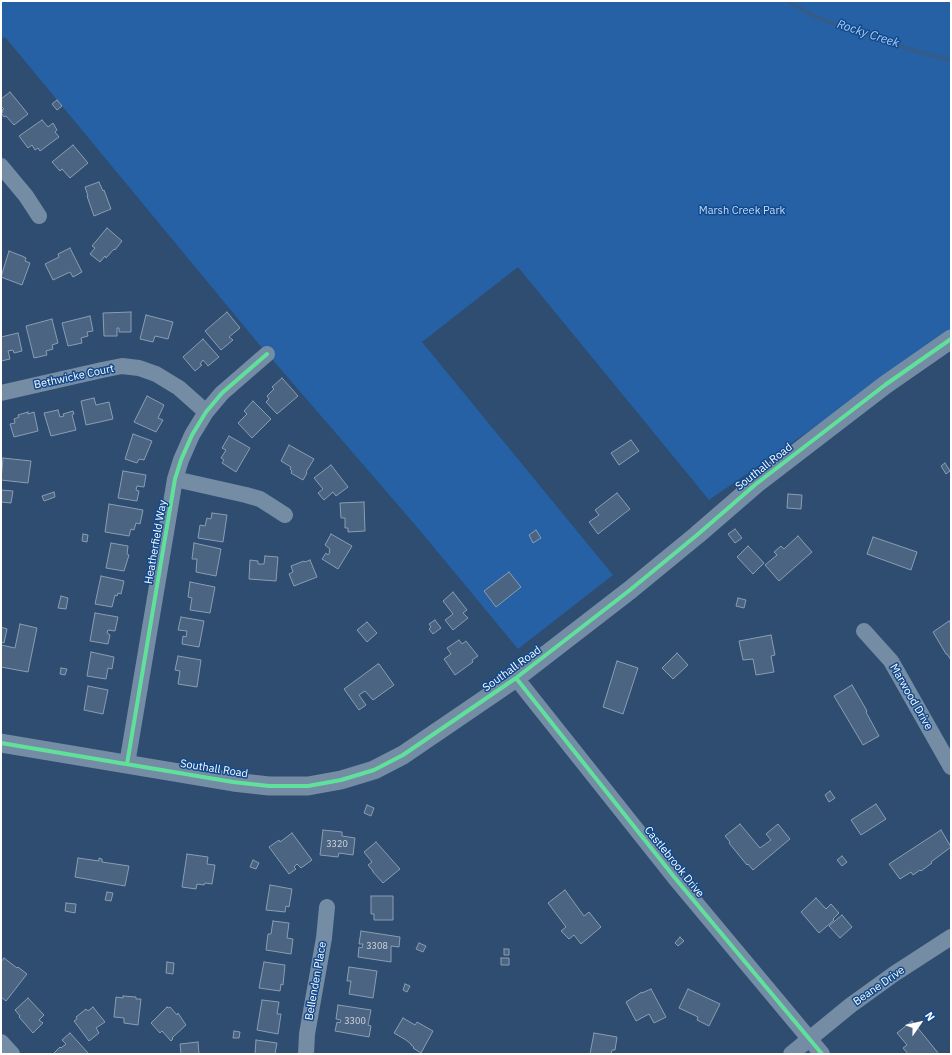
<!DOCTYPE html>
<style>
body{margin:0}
#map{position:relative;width:952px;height:1055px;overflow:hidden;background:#2e4d71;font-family:"IBM Plex Sans",sans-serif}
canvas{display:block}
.frame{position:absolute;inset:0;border:2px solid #fff;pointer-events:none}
.north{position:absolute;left:900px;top:1003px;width:40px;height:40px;-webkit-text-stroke:3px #124a8d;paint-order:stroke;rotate:56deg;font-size:11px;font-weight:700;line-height:16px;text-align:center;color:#fff}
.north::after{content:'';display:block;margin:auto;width:14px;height:18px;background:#fff;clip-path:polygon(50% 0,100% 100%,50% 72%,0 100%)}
</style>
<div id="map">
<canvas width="952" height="1055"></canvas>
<div class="frame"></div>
<div class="north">N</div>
</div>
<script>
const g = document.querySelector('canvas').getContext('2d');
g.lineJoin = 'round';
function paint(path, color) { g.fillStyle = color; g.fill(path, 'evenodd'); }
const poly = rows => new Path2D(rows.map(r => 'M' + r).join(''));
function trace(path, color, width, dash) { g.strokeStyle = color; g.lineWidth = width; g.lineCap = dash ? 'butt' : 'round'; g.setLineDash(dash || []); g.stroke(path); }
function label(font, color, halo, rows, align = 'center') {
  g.font = font + ' "IBM Plex Sans",sans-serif'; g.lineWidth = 3; g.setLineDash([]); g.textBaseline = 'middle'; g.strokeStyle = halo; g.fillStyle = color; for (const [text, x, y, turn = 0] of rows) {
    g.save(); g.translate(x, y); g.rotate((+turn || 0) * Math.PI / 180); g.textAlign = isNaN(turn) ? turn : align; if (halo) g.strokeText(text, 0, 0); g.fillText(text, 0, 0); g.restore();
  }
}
paint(poly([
 [1,1,951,1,951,333,709,500,518,267,422,342,613,575,518,649,417,527,258,343,5,37,1,39]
]), '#2561a4');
trace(poly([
 [788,1,812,15,854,32,929,55,951,60]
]), '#335c8b', 4);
const building = poly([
 [10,92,28,114,14,125,6,116,4,117,1,113,3,112,2,110,4,109,1,106,1,99,10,92],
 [57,100,62,106,57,110,52,104,57,100],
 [42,120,48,127,53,123,57,130,55,132,59,137,40,151,38,148,35,150,32,145,28,148,19,136,42,120],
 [73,145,88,163,70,178,62,169,60,171,52,162,73,145],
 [99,182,103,191,104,190,111,209,94,216,87,196,88,196,85,187,99,182],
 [107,228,122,241,115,250,114,249,106,258,105,256,100,262,90,254,95,248,92,246,107,228],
 [70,248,82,272,73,277,70,272,53,280,45,264,59,257,58,254,70,248],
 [9,251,22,256,26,258,25,261,30,263,22,285,1,277,9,251],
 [131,312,131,332,119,332,119,328,117,328,117,336,104,336,103,313,131,312],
 [227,312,240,328,229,337,233,340,221,350,205,331,227,312],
 [146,315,173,322,168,339,155,336,153,342,140,339,146,315],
 [90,316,93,331,87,332,88,336,81,338,82,343,68,346,62,323,90,316],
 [52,319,58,343,52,345,53,349,46,351,47,355,34,358,26,326,52,319],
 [18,333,22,351,14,353,13,350,8,351,10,359,1,361,1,337,18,333],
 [203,339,219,357,208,366,203,360,200,364,202,365,195,371,183,357,203,339],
 [282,378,298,396,277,414,266,402,269,399,267,396,274,389,272,387,282,378],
 [147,396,164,405,158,418,163,420,156,432,134,422,147,396],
 [94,398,96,405,109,402,113,419,86,425,81,401,94,398],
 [253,401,271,419,252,438,238,423,247,414,244,411,253,401],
 [58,410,60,417,64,416,63,414,73,411,74,414,72,415,76,430,51,436,44,413,58,410],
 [28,412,28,414,34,412,38,431,14,437,10,424,15,423,14,419,19,417,18,415,28,412],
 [133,434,152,441,144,460,139,459,137,463,125,459,133,434],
 [229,436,250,448,236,472,222,463,224,460,221,458,226,450,222,448,229,436],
 [631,440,639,451,619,465,611,453,631,440],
 [289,445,314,459,306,472,307,473,303,480,291,473,292,471,290,469,291,467,281,461,289,445],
 [3,458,31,461,28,483,1,480,3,458],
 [945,463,950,471,946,474,941,466,945,463],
 [331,465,348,487,336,496,333,492,324,500,318,493,323,489,314,478,331,465],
 [123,471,146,475,144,487,137,486,136,490,139,491,137,501,118,498,123,471],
 [1,490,13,491,11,503,1,502,1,490],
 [54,492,55,497,44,501,42,496,54,492],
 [617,493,630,509,598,534,589,522,599,515,595,510,617,493],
 [788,494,802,495,801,509,787,508,788,494],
 [364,502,365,531,348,532,348,528,345,528,345,518,341,518,340,503,364,502],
 [109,504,143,510,140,524,136,523,134,530,131,529,129,536,105,532,109,504],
 [212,513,227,515,223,542,198,538,200,525,205,526,207,518,211,519,212,513],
 [735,529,742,538,735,543,728,534,735,529],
 [536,530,541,538,533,543,529,535,536,530],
 [83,534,88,535,87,542,82,541,83,534],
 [331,534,352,546,338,569,322,559,326,553,328,555,330,552,329,551,330,549,325,545,331,534],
 [798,536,812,552,779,581,765,565,777,555,774,552,781,546,784,549,798,536],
 [873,537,917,552,911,570,867,554,873,537],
 [111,543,128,546,127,554,129,555,124,571,106,568,111,543],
 [194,543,221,549,216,576,196,572,197,559,192,559,194,543],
 [748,546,764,563,753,574,737,557,748,546],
 [265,556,278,557,276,581,249,579,250,560,258,561,258,564,264,564,265,556],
 [310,560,317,577,294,586,289,574,293,572,291,566,304,561,305,562,310,560],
 [509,572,521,587,496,607,484,591,509,572],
 [101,576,124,581,121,594,118,593,117,596,115,595,112,607,95,604,101,576],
 [190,582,215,587,210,613,190,610,192,598,188,597,190,582],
 [453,592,467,610,463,613,468,618,453,630,445,620,453,614,443,601,453,592],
 [61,596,68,598,66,609,58,608,61,596],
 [738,598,746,600,744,608,736,606,738,598],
 [95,613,118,617,115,631,108,630,107,633,110,635,108,644,90,641,95,613],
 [181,617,204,621,199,647,182,644,183,636,186,637,187,631,178,630,181,617],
 [435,620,441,628,433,634,429,629,431,627,429,624,435,620],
 [949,621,951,624,951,660,947,654,946,654,933,632,949,621],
 [367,622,377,633,367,642,357,630,367,622],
 [20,624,37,628,28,672,1,667,1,645,15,648,20,624],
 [1,627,7,629,4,643,1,642,1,627],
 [771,635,775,655,771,656,774,672,756,675,753,659,743,660,739,641,771,635],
 [459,640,462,644,466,641,478,656,472,660,473,662,455,675,444,659,451,654,447,648,459,640],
 [91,652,114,657,112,669,108,668,106,679,87,676,91,652],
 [677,653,688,665,673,679,662,668,677,653],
 [178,656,201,660,197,687,178,684,180,671,175,670,178,656],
 [617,661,638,668,623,714,603,707,617,661],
 [378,664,379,664,394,685,373,700,365,691,359,695,366,705,359,710,344,689,378,664],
 [61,668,67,669,65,675,60,674,61,668],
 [852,685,867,711,866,712,879,736,863,745,834,696,852,685],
 [88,686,108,690,103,714,84,710,88,686],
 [830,791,835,798,829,802,825,795,830,791],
 [876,804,886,819,861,835,851,820,876,804],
 [367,805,374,808,371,816,364,813,367,805],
 [740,824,760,848,771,840,766,834,778,824,790,839,753,870,748,864,747,865,729,843,730,842,725,836,740,824],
 [323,830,342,832,342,836,355,838,353,855,339,853,338,857,320,855,323,830],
 [941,830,951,847,931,862,932,863,921,871,920,870,913,875,911,872,900,879,889,864,941,830],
 [292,833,312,860,301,868,297,864,294,867,296,869,289,874,269,847,279,840,280,842,292,833],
 [376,842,400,869,383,883,373,872,373,871,368,865,372,862,364,852,376,842],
 [187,854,208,857,207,864,215,865,212,884,205,883,204,885,197,884,196,889,182,887,187,854],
 [842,856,847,862,842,866,837,860,842,856],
 [78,858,99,861,99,858,102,859,102,862,129,866,125,886,75,877,78,858],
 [253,860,259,863,256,869,250,867,253,860],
 [270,885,292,889,289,907,286,906,285,912,266,910,270,885],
 [565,890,584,916,589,912,601,927,581,944,574,935,569,939,561,931,566,927,548,903,565,890],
 [107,892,113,893,111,901,105,900,107,892],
 [371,896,393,896,393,920,374,920,374,914,371,914,371,896],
 [816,898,826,909,831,904,839,913,833,919,834,920,819,933,801,912,816,898],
 [66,903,76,904,75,913,65,911,66,903],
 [842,915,852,927,840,938,829,926,842,915],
 [273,921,289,923,287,938,293,939,291,954,266,950,268,934,271,934,273,921],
 [361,931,400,937,399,947,391,946,391,962,358,957,359,947,362,948,363,944,359,944,361,931],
 [680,937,684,941,678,946,675,943,680,937],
 [419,943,426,946,423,952,416,949,419,943],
 [504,949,509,949,509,955,504,955,504,949],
 [4,958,17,968,18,967,27,974,6,1001,1,997,1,962,4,958],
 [501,958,509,958,509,965,501,965,501,958],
 [167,962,174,963,173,974,166,973,167,962],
 [264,962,285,965,283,985,281,984,280,991,259,988,264,962],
 [349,967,377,971,373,998,349,994,351,981,347,981,349,967],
 [405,984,410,986,407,992,403,990,405,984],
 [651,989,666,1017,654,1023,649,1014,636,1021,626,1002,642,992,642,993,651,989],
 [688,989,720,1004,709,1026,697,1020,698,1017,679,1008,688,989],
 [123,996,136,997,136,999,141,999,138,1025,124,1023,124,1018,114,1017,116,997,123,998,123,996],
 [28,998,44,1015,39,1020,43,1023,33,1033,19,1017,20,1016,15,1010,28,998],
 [262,1000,279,1002,277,1014,281,1014,278,1034,257,1030,262,1000],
 [338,1005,371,1010,368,1025,371,1026,369,1037,335,1031,337,1022,340,1023,341,1020,336,1019,338,1005],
 [93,1007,105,1022,96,1028,99,1033,89,1041,74,1021,77,1019,76,1017,86,1009,88,1011,93,1007],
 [167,1007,168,1008,170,1007,177,1015,178,1013,186,1025,172,1038,173,1039,171,1041,162,1031,160,1033,151,1023,167,1007],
 [403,1018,415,1025,417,1022,433,1031,421,1053,413,1048,414,1047,411,1045,411,1044,406,1040,394,1033,403,1018],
 [912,1021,939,1054,908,1054,903,1048,907,1045,897,1033,912,1021],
 [234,1031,240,1032,239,1038,233,1038,234,1031],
 [70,1033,88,1053,87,1054,54,1054,54,1053,60,1047,61,1048,66,1044,62,1040,70,1033],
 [594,1033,617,1037,615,1050,612,1050,611,1054,590,1054,594,1033],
 [256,1040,277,1043,275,1054,255,1054,256,1040],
 [198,1042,199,1054,181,1054,180,1044,198,1042]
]);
paint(building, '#4b6481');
trace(building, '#8a9db3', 1);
trace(poly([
 [1,166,26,196,39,216],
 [1,393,102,370,122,366,139,368,156,374,179,388,206,412],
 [175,479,246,495,260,499,285,515],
 [864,631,891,661,951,767],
 [516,678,675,878,822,1054],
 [127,764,175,479,181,460,192,435,206,412,222,393,267,354],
 [1,1042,12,1054],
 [306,1054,307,1034,324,938,327,907],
 [791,1054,851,1005,894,974,951,937]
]), '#758ca5', 16);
trace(poly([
 [1,743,233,782,269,786,308,786,341,780,374,770,403,755,516,678,630,590,697,535,756,484,885,385,951,339]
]), '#758ca5', 19);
trace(poly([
 [516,678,675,878,822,1054],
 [1,743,233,782,269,786,308,786,341,780,374,770,403,755,516,678,630,590,697,535,756,484,885,385,951,339],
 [127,764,175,479,181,460,192,435,206,412,222,393,267,354]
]), '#60e19b', 4);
label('9px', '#d2d8e0', null, [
 ["3320",337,844],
 ["3308",377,946],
 ["3300",355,1021]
]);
label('11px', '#c2ddfc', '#124a8d', [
 ["Marsh Creek Park",742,211]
]);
label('11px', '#fff', '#124a8d', [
 ["Bethwicke Court",74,377,-12],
 ["Southall Road",764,467,-38],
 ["Heatherfield Way",156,542,-80],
 ["Southall Road",512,669,-36],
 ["Marwood Drive",911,697,60],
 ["Southall Road",214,769,9],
 ["Castlebrook Drive",674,862,51],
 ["Bellenden Place",316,981,-80],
 ["Beane Drive",879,986,-35]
]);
label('italic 12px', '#a7cdf8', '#124a8d', [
 ["Rocky Creek",868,34,18]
]);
</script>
